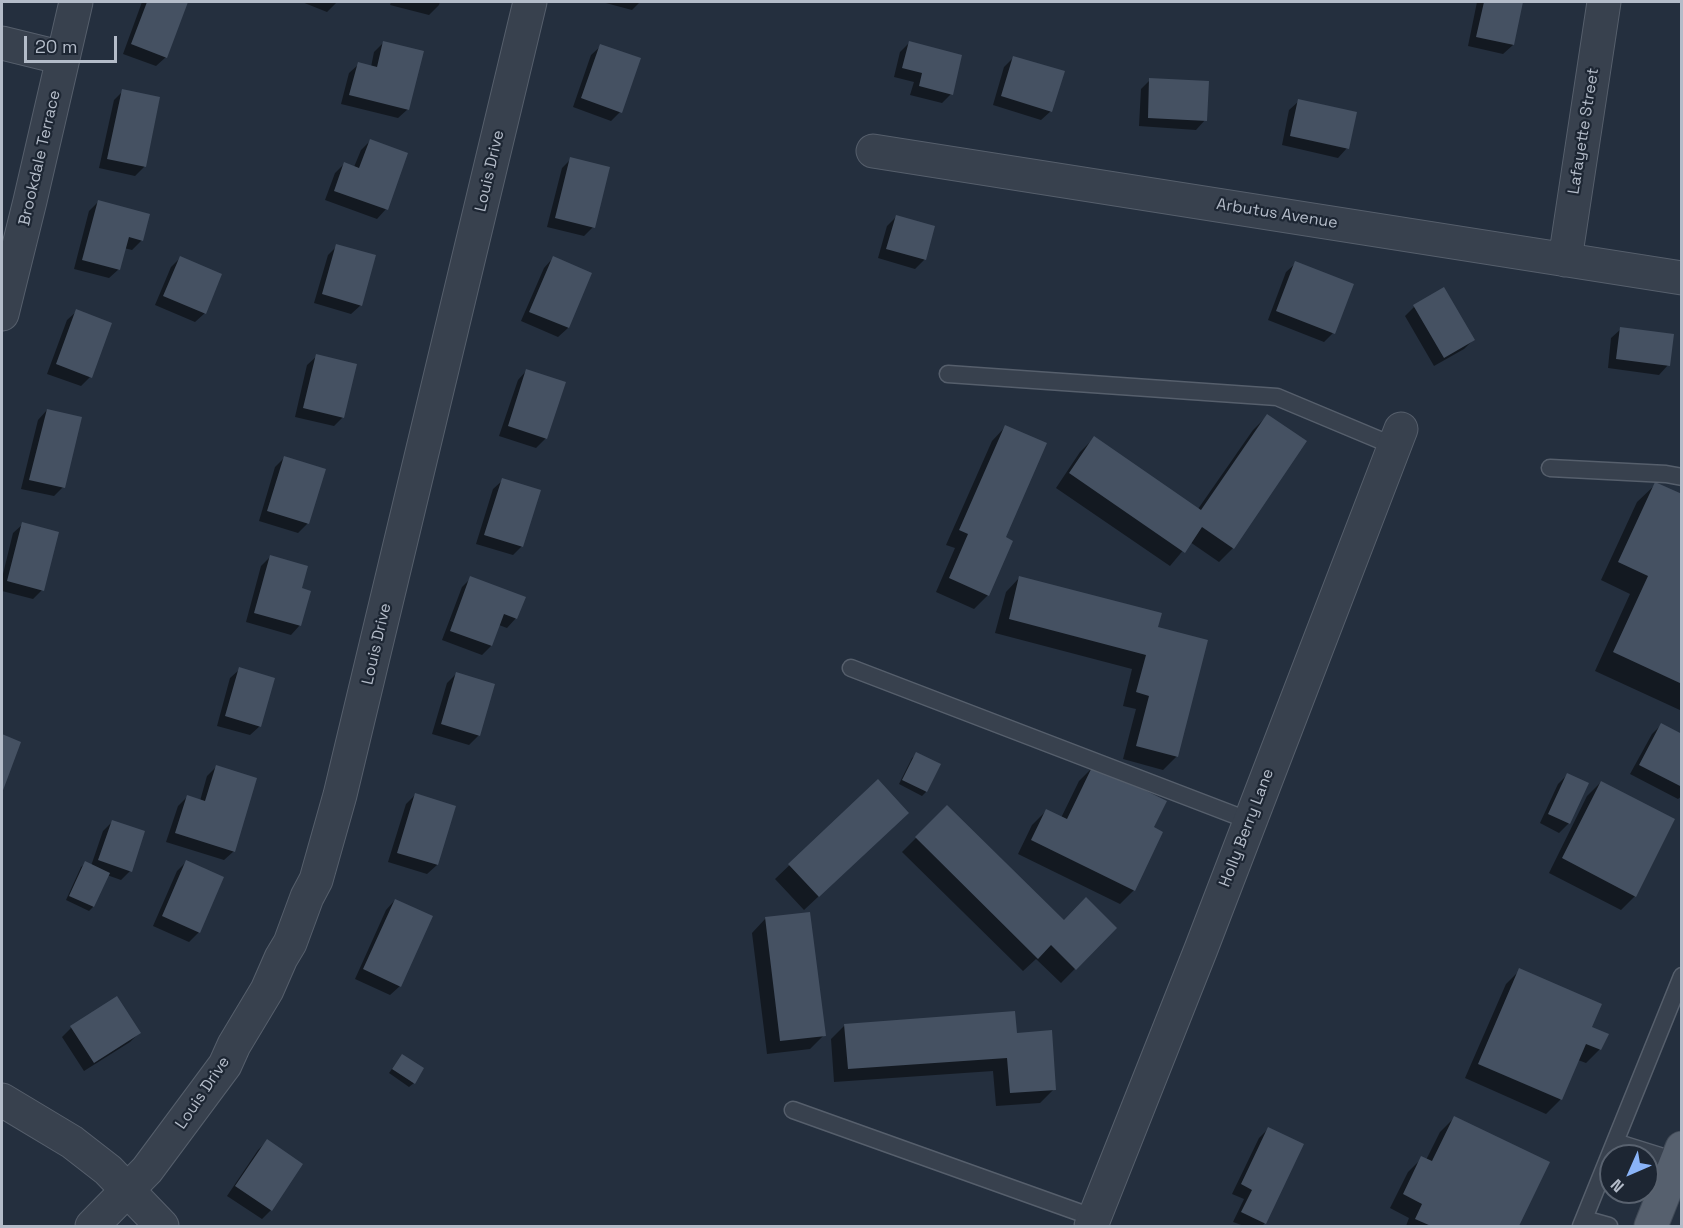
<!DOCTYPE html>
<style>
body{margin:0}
#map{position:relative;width:1683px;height:1228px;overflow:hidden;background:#242f3e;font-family:"Space Grotesk",sans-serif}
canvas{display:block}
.frame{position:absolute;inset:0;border:3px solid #b4bcc9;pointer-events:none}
.north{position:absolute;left:1599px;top:1144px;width:60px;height:60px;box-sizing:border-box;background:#1d2633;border:2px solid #59626f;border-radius:50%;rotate:225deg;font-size:16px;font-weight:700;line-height:24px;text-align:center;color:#b4bcc9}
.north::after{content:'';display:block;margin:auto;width:21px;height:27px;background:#8ab4f8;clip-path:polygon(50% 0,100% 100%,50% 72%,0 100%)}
.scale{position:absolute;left:24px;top:36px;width:93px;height:27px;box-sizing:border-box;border:3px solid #b4bcc9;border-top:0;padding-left:8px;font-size:18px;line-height:21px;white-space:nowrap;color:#b4bcc9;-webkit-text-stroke:4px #1d2633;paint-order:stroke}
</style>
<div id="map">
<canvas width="1683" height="1228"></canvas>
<div class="frame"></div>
<div class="north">N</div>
<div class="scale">20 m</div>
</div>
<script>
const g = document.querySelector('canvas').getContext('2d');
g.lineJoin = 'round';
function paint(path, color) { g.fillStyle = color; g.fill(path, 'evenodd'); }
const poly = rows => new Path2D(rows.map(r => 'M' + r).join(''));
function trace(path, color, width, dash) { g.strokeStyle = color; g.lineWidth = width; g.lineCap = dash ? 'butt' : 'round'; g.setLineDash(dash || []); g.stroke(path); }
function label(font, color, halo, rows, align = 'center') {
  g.font = font + ' "Space Grotesk",sans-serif'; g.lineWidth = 4.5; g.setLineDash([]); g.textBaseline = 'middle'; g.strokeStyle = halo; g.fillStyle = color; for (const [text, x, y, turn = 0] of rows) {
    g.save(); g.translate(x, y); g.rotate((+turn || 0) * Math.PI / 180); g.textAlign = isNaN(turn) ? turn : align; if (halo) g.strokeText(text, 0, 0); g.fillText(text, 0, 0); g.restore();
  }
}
paint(poly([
 [142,2,186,2,166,57,156,66,123,54],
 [302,2,337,2,327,12],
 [391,2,440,2,439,5,429,15,390,5],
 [602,2,640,2,632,10],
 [1477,2,1522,2,1513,45,1503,54,1468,46],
 [384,42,408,109,398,118,341,104,349,73,359,64,371,67,374,52],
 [909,43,951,94,942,103,910,95,914,82,894,77,900,52],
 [601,46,620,112,611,121,573,107,591,55],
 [1014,57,1051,111,1041,120,993,105,1004,67],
 [1150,80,1205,120,1196,130,1139,126,1141,89],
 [123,91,159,99,144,167,135,176,99,168,114,100],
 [1299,101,1347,148,1338,158,1282,145,1289,110],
 [370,141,386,209,377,219,325,200,335,173,344,164,354,167,361,150],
 [571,159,593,227,584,236,547,227,562,168],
 [98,202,142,240,132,250,124,248,119,269,109,278,74,269,89,211],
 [896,217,933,227,924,260,915,269,878,258,887,226],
 [337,246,361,305,351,314,314,303,328,255],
 [180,258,205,313,195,322,155,305,171,267],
 [553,258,590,274,568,328,558,337,521,321,544,268],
 [1296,263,1333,333,1324,342,1268,320,1286,272],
 [1414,307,1473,340,1464,349,1434,366,1405,316],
 [77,311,90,377,81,386,47,374,67,320],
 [1621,329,1668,365,1659,375,1608,368,1611,338],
 [317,356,343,417,334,426,295,417,307,365],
 [527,370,546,438,536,448,499,436,518,380],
 [47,410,63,487,54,496,21,489,38,420],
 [1267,416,1233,548,1219,562,1190,542,1170,566,1056,488,1080,452,1094,438,1198,509,1253,430],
 [1006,426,1004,538,988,595,974,609,936,592,955,548,946,545,992,441],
 [284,458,324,470,307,524,298,533,259,521,275,467],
 [503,480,522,546,513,555,476,544,493,489],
 [1656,484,1682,496,1682,711,1595,671,1630,594,1601,580,1637,502],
 [23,524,42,590,33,599,2,591,2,578,13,533],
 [270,557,300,589,300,625,291,635,246,622,261,566],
 [1020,577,1157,629,1177,756,1163,770,1123,759,1136,709,1123,706,1132,669,995,633,1006,592],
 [471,578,516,618,507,628,499,625,491,646,482,655,442,640,462,587],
 [240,669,260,726,250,735,217,726,230,678],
 [456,674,479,735,469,745,432,734,447,683],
 [1661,725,1682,735,1682,796,1678,799,1630,774,1652,734],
 [2,736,19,743,2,789],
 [917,754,926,792,922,796,899,784,912,758],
 [216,767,234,851,224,860,166,842,178,806,187,797,200,801,207,776],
 [1093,767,1152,828,1134,890,1120,904,1018,854,1032,825,1046,811,1061,818,1079,781],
 [1567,775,1569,823,1559,833,1540,823,1558,784],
 [878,781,893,827,804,910,775,879],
 [1601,782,1635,896,1621,910,1549,873,1587,796],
 [415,795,437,865,427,874,388,862,406,804],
 [947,807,1063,922,1115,928,1061,983,1036,959,1023,971,902,852],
 [112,822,130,871,121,880,107,875,93,907,89,911,66,900,81,867,86,863,91,866,103,831],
 [186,862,199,932,189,942,153,926,177,871],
 [395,900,400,986,390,995,355,979,386,910],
 [766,918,824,1035,810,1049,767,1054,752,933],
 [1520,970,1590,1028,1600,1049,1586,1063,1578,1060,1560,1100,1546,1114,1465,1078,1506,984],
 [845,1025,1015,1034,1054,1089,1040,1103,996,1106,993,1071,834,1082,831,1039],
 [71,1028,139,1033,130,1042,84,1071,62,1037],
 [402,1055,414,1083,409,1087,389,1073],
 [1454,1118,1548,1163,1517,1226,1406,1226,1409,1218,1390,1208,1408,1172,1422,1158,1426,1160,1440,1132],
 [1268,1129,1265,1223,1262,1226,1244,1226,1233,1222,1244,1199,1232,1194,1259,1138],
 [267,1141,271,1210,262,1219,227,1196,258,1150]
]), '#0007');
paint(poly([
 [147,2,188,2,167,58,131,44],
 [1484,2,1523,2,1514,45,1476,37],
 [383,41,424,51,409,110,349,95,358,62,377,67],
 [909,41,962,55,953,95,919,86,922,73,902,68],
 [600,44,641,58,622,113,581,98],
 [1013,56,1065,71,1052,112,1001,96],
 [1149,78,1209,81,1207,121,1148,118],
 [122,89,160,97,146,167,107,159],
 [1298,99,1357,112,1349,149,1290,136],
 [370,139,408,153,388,210,334,191,344,162,359,168],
 [570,157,610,167,595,228,555,218],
 [98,200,150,214,143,241,129,237,120,270,82,260],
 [896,215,935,226,926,260,886,249],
 [336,244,376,255,362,306,322,294],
 [180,256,222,274,206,314,163,296],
 [553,256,592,273,569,328,529,312],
 [1295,261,1354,284,1335,334,1276,311],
 [1444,287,1475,340,1444,358,1413,305],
 [76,309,112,323,92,378,56,364],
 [1620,327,1674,334,1670,366,1616,359],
 [316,354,357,364,344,418,303,408],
 [526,369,566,382,547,439,508,426],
 [47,409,82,417,65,488,29,480],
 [1267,414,1307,441,1234,549,1202,527,1185,553,1069,473,1094,436,1201,510],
 [1005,425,1047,443,1006,537,1013,541,989,596,949,578,968,534,959,530],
 [284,456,326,469,309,524,267,511],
 [502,478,541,490,523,547,484,535],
 [1655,482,1682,494,1682,684,1613,652,1648,576,1618,562],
 [22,522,59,532,44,591,7,581],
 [270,555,308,566,302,588,311,591,301,626,254,613],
 [470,576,526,597,517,619,504,614,492,646,450,631],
 [1019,576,1162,613,1158,627,1208,640,1178,757,1136,746,1149,696,1136,692,1146,655,1009,619],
 [239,667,275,678,261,727,225,716],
 [456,672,495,684,480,736,441,724],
 [1661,723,1682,734,1682,787,1639,765],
 [2,734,21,742,2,793],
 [916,752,941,764,927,792,902,780],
 [216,765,257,778,235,852,175,833,187,795,205,801],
 [1093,765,1167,801,1154,827,1163,832,1135,891,1031,840,1046,809,1067,819],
 [1567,773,1589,783,1570,824,1548,814],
 [878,779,909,813,819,897,788,864],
 [1601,781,1675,819,1636,897,1562,858],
 [415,793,456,806,438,865,397,853],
 [947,805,1064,920,1086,897,1117,928,1076,970,1051,945,1038,959,915,837],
 [112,820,145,831,132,872,98,860],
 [186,860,224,877,200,933,162,916],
 [85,861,110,873,94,907,69,896],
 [395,899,433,916,401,987,363,969],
 [810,912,826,1036,780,1041,765,917],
 [1519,968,1602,1004,1592,1027,1609,1034,1601,1050,1586,1044,1562,1100,1478,1064],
 [117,996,141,1033,94,1063,70,1026],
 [1015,1011,1017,1033,1052,1030,1056,1090,1010,1093,1007,1058,848,1069,844,1024],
 [402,1054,424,1068,415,1084,392,1069],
 [1454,1116,1550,1162,1519,1226,1431,1226,1415,1219,1422,1204,1403,1194,1421,1156,1432,1161],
 [1268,1127,1304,1144,1266,1224,1241,1212,1252,1190,1241,1184],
 [267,1139,303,1164,272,1211,235,1186]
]), '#455162');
const lane = poly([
 [948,374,1277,397,1394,446],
 [1550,468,1666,474,1682,477],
 [851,668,1250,821],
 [793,1110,1095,1218],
 [1615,1142,1676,1161],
 [1584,1219,1609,1226],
 [1581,1226,1682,976]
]);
const street = poly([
 [2,43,63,58],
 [873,151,1682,278],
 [1565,260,1604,2],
 [2,314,30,201,76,2],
 [2,1100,72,1142,108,1170,162,1226],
 [92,1226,147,1170,225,1065,234,1045,267,990,281,958,290,943,307,897,316,880,340,795,530,2],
 [1091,1226,1201,949,1401,429]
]);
const primary = poly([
 [1651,1226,1682,1148]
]);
trace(lane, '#565f6c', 19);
trace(street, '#565f6c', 35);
trace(primary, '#414a57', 35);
trace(lane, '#38414e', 16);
trace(street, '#38414e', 33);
trace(primary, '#56606e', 33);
label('16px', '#b4bcc9', '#1d2633', [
 ["Lafayette Street",1584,131,-81],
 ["Brookdale Terrace",40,158,-77],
 ["Louis Drive",490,171,-77],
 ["Arbutus Avenue",1277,214,9],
 ["Louis Drive",377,644,-77],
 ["Holly Berry Lane",1247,828,-69],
 ["Louis Drive",203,1093,-56]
]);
</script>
